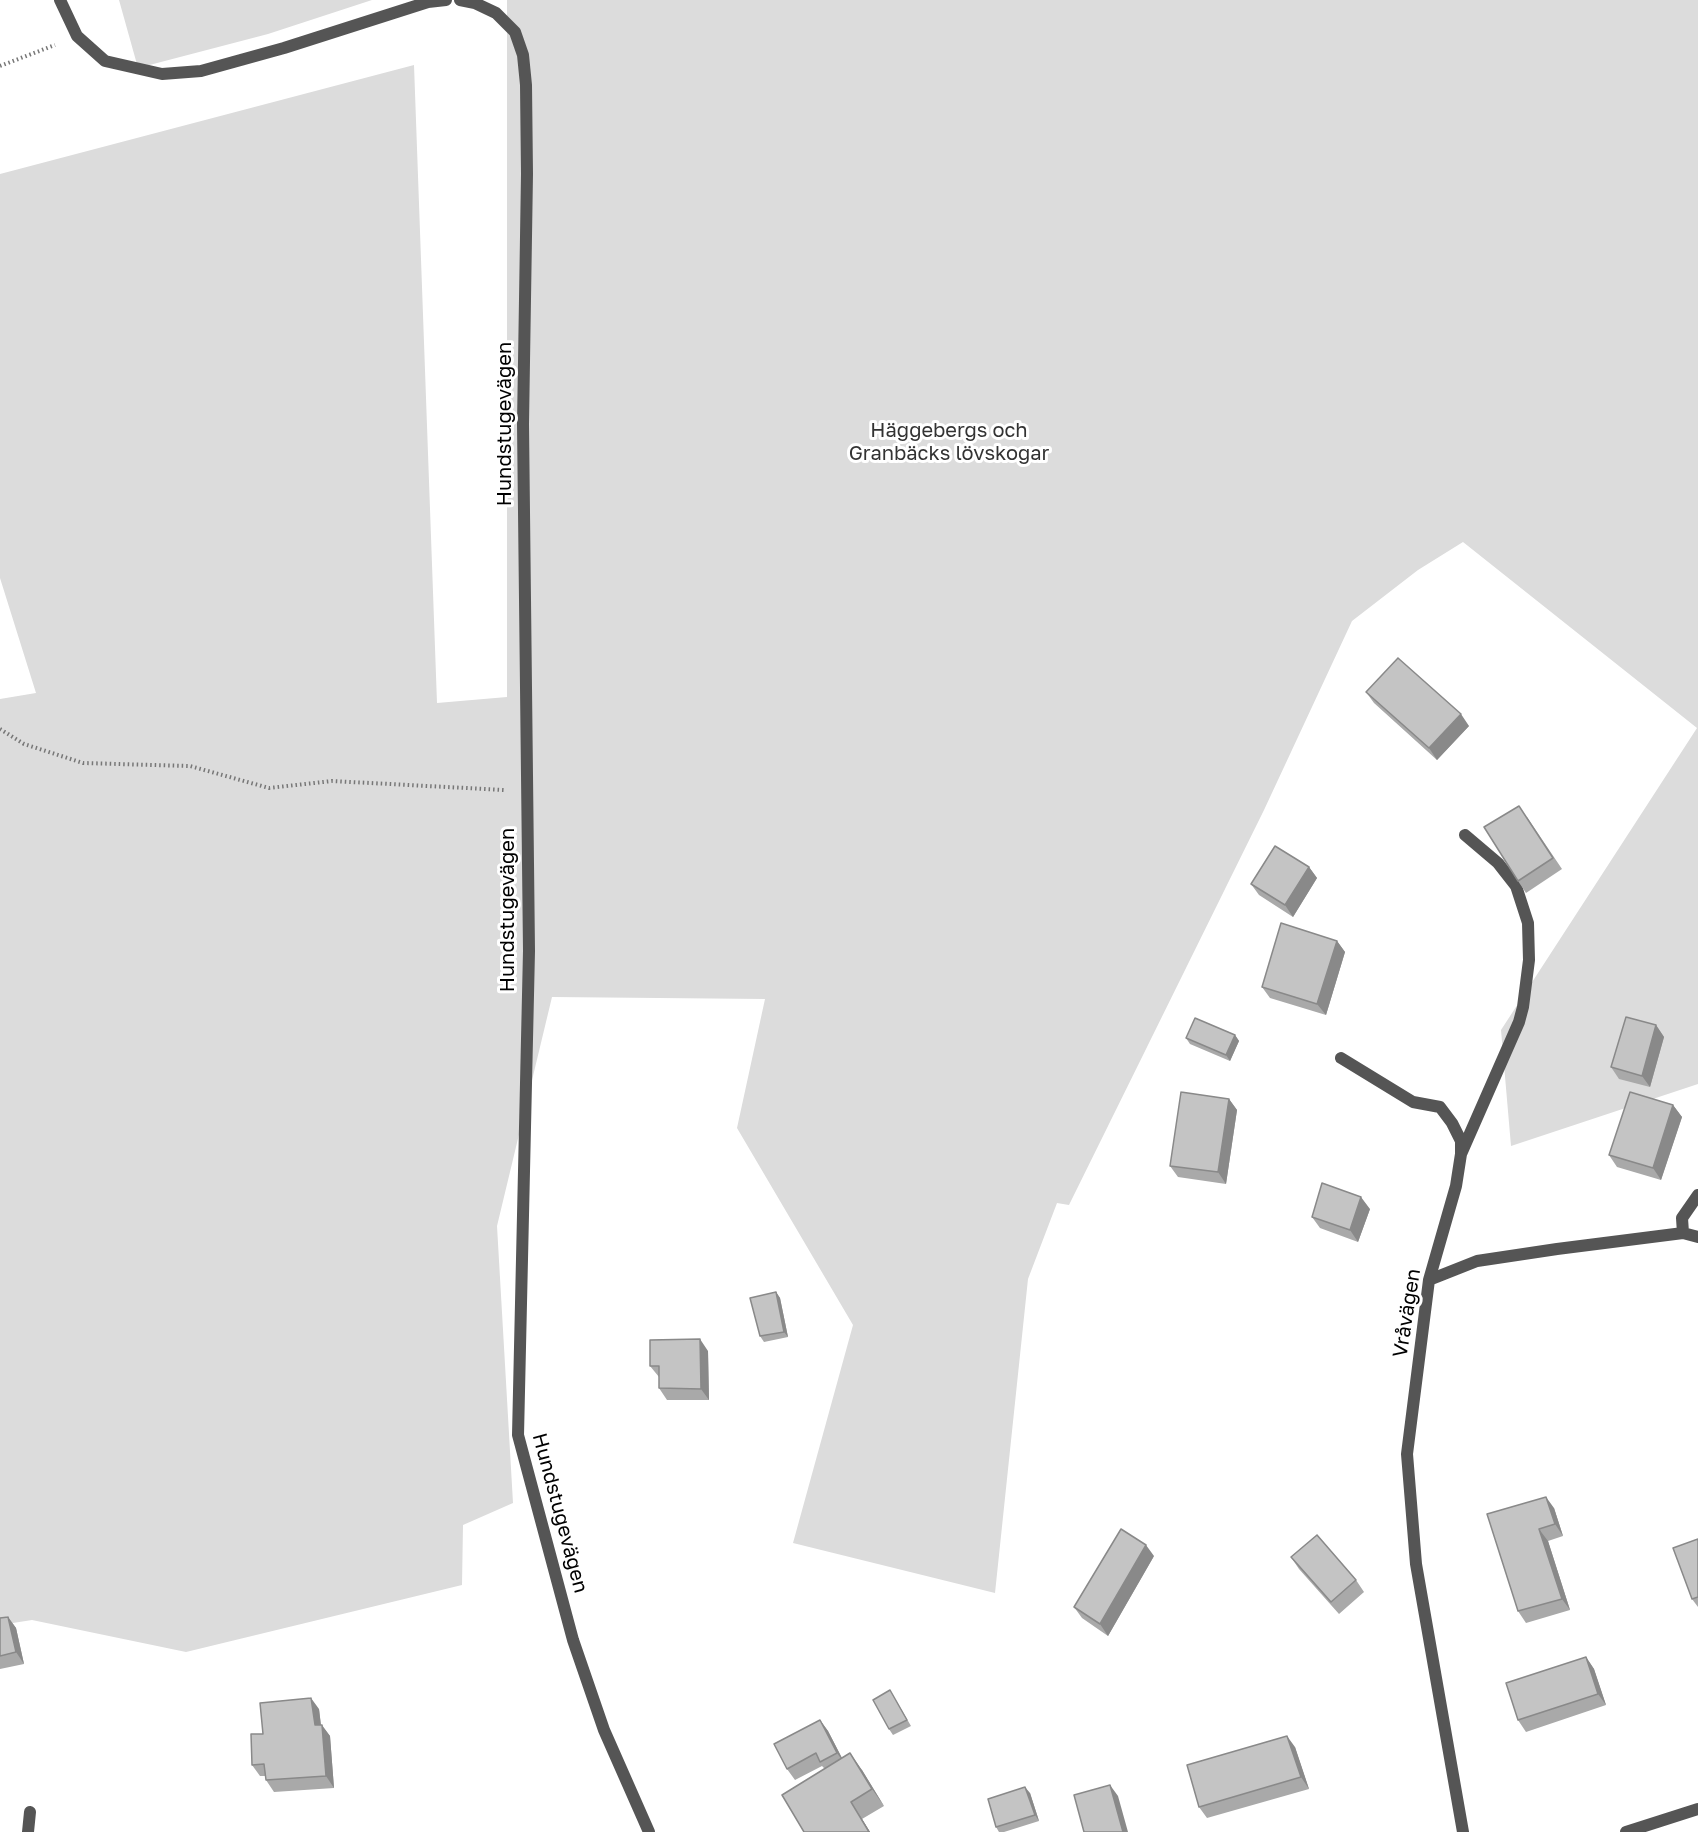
<!DOCTYPE html>
<meta charset="utf-8">
<style>
body{margin:0}
canvas{display:block;background:#fff}
</style>
<canvas width="1698" height="1832"></canvas>
<script>
const g = document.querySelector('canvas').getContext('2d');
g.lineJoin = 'round';
function paint(path, color) { g.fillStyle = color; g.fill(path, 'evenodd'); }
const poly = rows => new Path2D(rows.map(r => 'M' + r).join(''));
function trace(path, color, width, dash) { g.strokeStyle = color; g.lineWidth = width; g.lineCap = dash ? 'butt' : 'round'; g.setLineDash(dash || []); g.stroke(path); }
function label(font, color, halo, rows, align = 'center') {
  g.font = font + ' "Golos Text",sans-serif'; g.lineWidth = 6; g.setLineDash([]); g.textBaseline = 'middle'; g.strokeStyle = halo; g.fillStyle = color; for (const [text, x, y, turn = 0] of rows) {
    g.save(); g.translate(x, y); g.rotate((+turn || 0) * Math.PI / 180); g.textAlign = isNaN(turn) ? turn : align; if (halo) g.strokeText(text, 0, 0); g.fillText(text, 0, 0); g.restore();
  }
}
paint(poly([
 [119,0,372,0,268,34,138,68],
 [507,0,1698,0,1698,1084,1511,1146,1501,1030,1697,728,1463,542,1418,570,1352,621,1264,810,1069,1205,1057,1203,1028,1279,995,1593,793,1543,853,1325,737,1128,765,999,552,997,497,1226,513,1503,463,1525,462,1585,186,1652,32,1620,0,1625,0,699,36,693,0,578,0,174,414,65,437,703,507,697]
]), '#dcdcdc');
trace(poly([
 [0,66,55,45],
 [0,729,24,744,83,763,190,766,269,788,332,781,504,790]
]), '#777', 4, [1.5, 3]);
trace(poly([
 [1341,1058,1413,1102,1440,1107,1452,1123,1461,1141,1461,1153],
 [1683,1233,1682,1218,1698,1195],
 [1429,1280,1477,1261,1557,1249,1683,1233,1698,1237],
 [1463,1832,1416,1564,1407,1454,1429,1280,1456,1186,1461,1154,1519,1022,1523,1007,1529,960,1528,923,1516,886,1498,863,1465,835]
]), '#555', 12);
trace(poly([
 [60,0,77,36,105,61,162,74,201,71,284,48,428,2,446,0],
 [460,0,475,3,496,13,515,32,523,55,526,85,527,174,523,424,529,951,518,1435,573,1640,604,1730,649,1832],
 [28,1832,30,1812],
 [1626,1832,1698,1809]
]), '#555', 12);
paint(poly([
 [1366,692,1469,726,1437,760,1374,703],
 [1527,817,1562,869,1526,893,1518,881],
 [1309,867,1317,878,1293,917,1259,895,1251,884],
 [1337,941,1345,952,1326,1015,1270,998,1262,987],
 [1656,1025,1664,1037,1650,1087,1619,1079,1611,1067],
 [1235,1035,1239,1041,1230,1061,1190,1044,1186,1038],
 [1229,1099,1237,1110,1226,1184,1178,1177,1170,1166],
 [1673,1105,1682,1117,1661,1180,1617,1167,1609,1155],
 [1370,1209,1358,1242,1320,1228,1312,1217],
 [776,1292,780,1298,788,1337,764,1342,760,1336],
 [708,1351,709,1400,667,1400,659,1388,659,1377,650,1366],
 [1554,1508,1563,1536,1548,1541,1570,1610,1526,1623,1518,1611,1487,1514],
 [1698,1539,1698,1607,1692,1599],
 [1154,1556,1108,1636,1082,1618,1074,1607],
 [1291,1557,1356,1580,1364,1592,1339,1614,1299,1569],
 [8,1617,16,1628,24,1664,0,1669,0,1618],
 [1586,1657,1594,1669,1606,1705,1526,1732,1518,1720],
 [890,1690,911,1726,893,1735,889,1729],
 [319,1709,321,1725,330,1736,334,1788,274,1792,266,1780,266,1776,260,1776,252,1765,263,1734],
 [820,1720,828,1731,842,1758,862,1770,884,1806,862,1819,870,1832,804,1832,825,1769,822,1766,795,1780,787,1769],
 [1295,1747,1309,1789,1207,1818,1199,1807],
 [1030,1793,1039,1821,1004,1832,999,1832,996,1827]
]), '#a9a9a9');
paint(poly([
 [1461,714,1469,726,1437,760,1429,748],
 [1309,867,1317,878,1293,917,1285,905],
 [1337,941,1345,952,1326,1015,1317,1004],
 [1656,1025,1664,1037,1650,1087,1642,1076],
 [1235,1035,1239,1041,1230,1061,1226,1055],
 [1229,1099,1237,1110,1226,1184,1218,1172],
 [1673,1105,1682,1117,1661,1180,1653,1168],
 [1361,1197,1370,1209,1358,1242,1350,1230],
 [776,1292,780,1298,788,1337,784,1332],
 [700,1339,708,1351,709,1400,701,1389],
 [1546,1497,1554,1508,1563,1536,1555,1524],
 [1539,1529,1548,1541,1570,1610,1562,1599],
 [1146,1545,1154,1556,1108,1636,1100,1624],
 [8,1617,16,1628,24,1664,16,1652],
 [1586,1657,1594,1669,1606,1705,1598,1694],
 [311,1698,319,1709,322,1735,322,1725,330,1736,334,1788,326,1776,315,1725],
 [820,1720,828,1731,845,1764,837,1753],
 [1287,1736,1295,1747,1309,1789,1301,1777],
 [850,1753,862,1770,884,1806,872,1789],
 [1110,1785,1118,1796,1128,1832,1123,1832],
 [1025,1787,1030,1793,1039,1821,1035,1815],
 [851,1802,862,1819,870,1832,869,1832]
]), '#898989');
const building = poly([
 [1398,658,1461,714,1429,748,1366,692,1398,658],
 [1519,806,1553,858,1518,881,1484,827,1519,806],
 [1275,846,1309,867,1285,905,1251,884,1275,846],
 [1281,923,1337,941,1317,1004,1262,987,1281,923],
 [1626,1017,1656,1025,1642,1076,1611,1067,1626,1017],
 [1195,1018,1235,1035,1226,1055,1186,1038,1195,1018],
 [1181,1092,1229,1099,1218,1172,1170,1166,1181,1092],
 [1630,1092,1673,1105,1653,1168,1609,1155,1630,1092],
 [1322,1183,1361,1197,1350,1230,1312,1217,1322,1183],
 [776,1292,784,1332,760,1336,750,1298,776,1292],
 [700,1339,701,1389,659,1388,659,1366,650,1366,650,1340,700,1339],
 [1546,1497,1555,1524,1539,1529,1562,1599,1518,1611,1487,1514,1546,1497],
 [1121,1529,1146,1545,1100,1624,1074,1607,1121,1529],
 [1317,1535,1356,1580,1331,1602,1291,1557,1317,1535],
 [1698,1539,1698,1597,1692,1599,1673,1548,1698,1539],
 [8,1617,16,1652,0,1656,0,1618,8,1617],
 [1586,1657,1598,1694,1518,1720,1506,1683,1586,1657],
 [890,1690,907,1720,889,1729,873,1700,890,1690],
 [311,1698,315,1725,322,1725,326,1776,266,1780,264,1764,252,1765,251,1734,263,1734,260,1703,311,1698],
 [820,1720,837,1753,820,1762,816,1753,787,1769,774,1744,820,1720],
 [1287,1736,1301,1777,1199,1807,1187,1765,1287,1736],
 [850,1753,872,1789,851,1802,869,1832,804,1832,782,1795,850,1753],
 [1110,1785,1123,1832,1084,1832,1074,1795,1110,1785],
 [1025,1787,1035,1815,996,1827,988,1799,1025,1787]
]);
paint(building, '#c4c4c4');
trace(building, '#898989', 1.5);
label('20px', '#000', '#fff', [
 ["Hundstugevägen",505,424,-90],
 ["Hundstugevägen",508,910,-90],
 ["Vråvägen",1407,1313,-81],
 ["Hundstugevägen",560,1513,75]
]);
label('20px', '#333', '#fff', [
 ["Häggebergs och",949,431],
 ["Granbäcks lövskogar",949,454]
]);
</script>
